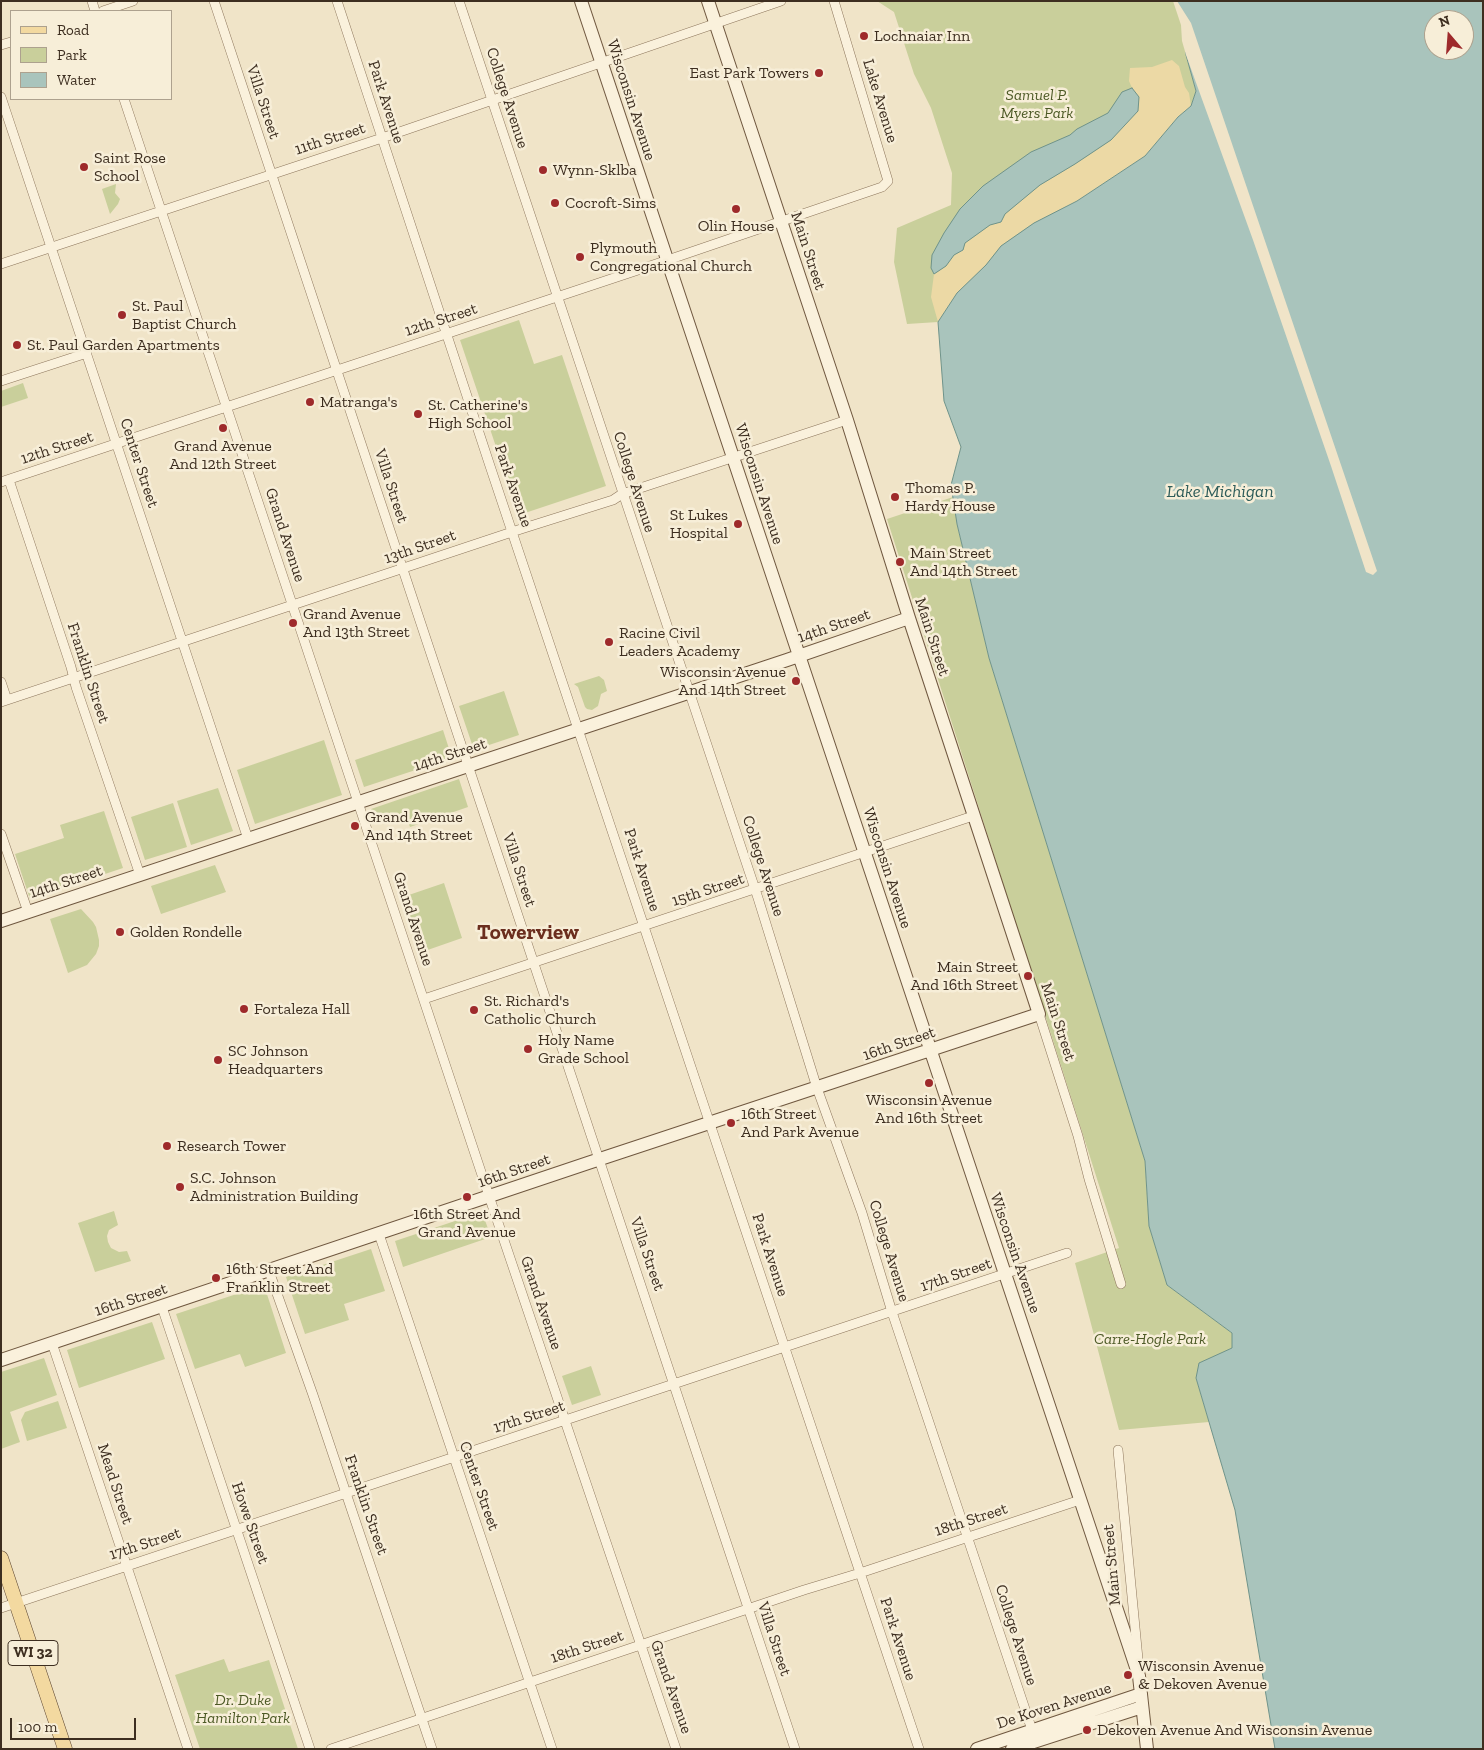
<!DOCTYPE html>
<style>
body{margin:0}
#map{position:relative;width:1484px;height:1750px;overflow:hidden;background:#f0e4c8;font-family:"Zilla Slab",serif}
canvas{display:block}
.frame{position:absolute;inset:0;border:2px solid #3d2e20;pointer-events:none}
.legend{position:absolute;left:10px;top:10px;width:162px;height:90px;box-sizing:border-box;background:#f7eed8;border:1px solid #ada18e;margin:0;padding:6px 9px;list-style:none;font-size:15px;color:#3d2e20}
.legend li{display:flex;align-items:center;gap:10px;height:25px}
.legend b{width:25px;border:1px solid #ada18e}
.north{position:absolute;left:1424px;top:10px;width:50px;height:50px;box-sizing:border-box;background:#f7eed8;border:1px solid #ada18e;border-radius:50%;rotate:342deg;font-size:14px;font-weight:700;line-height:20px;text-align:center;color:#3d2e20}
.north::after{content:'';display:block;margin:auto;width:18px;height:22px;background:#9e2a2b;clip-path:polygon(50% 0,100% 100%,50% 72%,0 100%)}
.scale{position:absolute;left:10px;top:1718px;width:126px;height:22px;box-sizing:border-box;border:2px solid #3d2e20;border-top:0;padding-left:6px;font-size:15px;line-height:18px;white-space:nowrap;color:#3d2e20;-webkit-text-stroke:4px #f7eed8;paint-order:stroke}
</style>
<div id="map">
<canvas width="1484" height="1750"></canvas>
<div class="frame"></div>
<ul class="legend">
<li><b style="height:6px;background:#f3d9a0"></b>Road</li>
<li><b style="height:14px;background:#c9cf9b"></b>Park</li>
<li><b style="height:14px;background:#a9c4bc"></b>Water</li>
</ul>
<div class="north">N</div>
<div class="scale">100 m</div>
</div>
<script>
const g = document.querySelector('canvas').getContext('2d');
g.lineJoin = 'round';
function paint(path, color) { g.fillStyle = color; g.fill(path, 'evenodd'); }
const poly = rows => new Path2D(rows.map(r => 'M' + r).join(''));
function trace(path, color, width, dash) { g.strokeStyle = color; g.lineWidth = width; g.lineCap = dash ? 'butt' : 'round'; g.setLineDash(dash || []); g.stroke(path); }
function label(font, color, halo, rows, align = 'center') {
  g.font = font + ' "Zilla Slab",serif'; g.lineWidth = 5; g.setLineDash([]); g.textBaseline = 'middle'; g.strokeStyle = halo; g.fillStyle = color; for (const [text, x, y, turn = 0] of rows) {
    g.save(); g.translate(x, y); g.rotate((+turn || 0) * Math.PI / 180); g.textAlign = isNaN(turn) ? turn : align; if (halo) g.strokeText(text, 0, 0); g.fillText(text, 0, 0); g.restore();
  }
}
paint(poly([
 [877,1,1175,1,1183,25,1186,55,1196,91,1191,106,957,293,938,322,907,324,894,262,897,228,951,205,952,173,931,108,914,74,894,12],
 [116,184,115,193,120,199,118,204,110,214,102,189],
 [519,320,534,364,562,355,606,486,519,515,460,340],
 [23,383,28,398,1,407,1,391],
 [953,497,957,524,989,658,1145,1161,1149,1226,1167,1285,1232,1333,1232,1348,1196,1378,1209,1422,1119,1430,1075,1263,1119,1248,887,519],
 [599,676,604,680,607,691,601,694,598,706,592,710,587,709,585,707,578,687,574,684],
 [504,691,519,735,474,750,459,706],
 [443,730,452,758,364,787,355,760],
 [324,740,342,795,255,824,237,770],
 [459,779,468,807,410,827,405,813,376,823,371,809],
 [218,788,233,831,191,845,177,801],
 [173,803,187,847,145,860,131,817],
 [104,811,123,868,30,899,15,854,64,838,60,825],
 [215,865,226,892,161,914,151,886],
 [444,883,462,938,419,953,400,898],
 [81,909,93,922,96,927,99,940,99,946,96,954,87,965,68,973,50,919],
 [114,1211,118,1225,109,1230,107,1236,108,1242,111,1248,119,1252,127,1251,131,1261,95,1272,78,1223],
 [482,1212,491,1237,403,1267,395,1241],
 [371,1249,385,1291,344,1304,349,1320,305,1334,286,1277],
 [264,1285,286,1353,245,1367,240,1354,195,1369,176,1314],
 [152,1322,165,1359,79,1388,67,1350],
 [44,1358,57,1395,10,1412,20,1442,1,1449,1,1372],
 [591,1366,601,1395,572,1405,562,1376],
 [58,1401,67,1428,27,1441,21,1420,25,1412],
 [224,1659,229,1672,269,1660,298,1749,200,1749,175,1675]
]), '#c9cf9b');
paint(poly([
 [1172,60,1179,66,1185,87,1189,93,1191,106,1178,117,1145,156,1077,201,1034,223,1001,246,986,265,957,293,938,322,931,297,934,274,946,266,954,255,963,250,965,243,990,225,1001,222,1005,214,1040,185,1075,164,1111,140,1139,97,1132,88,1129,81,1130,68,1152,67]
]), '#ecd9a5');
const water = poly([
 [1175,1,1483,1,1483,1749,1275,1749,1235,1510,1196,1378,1199,1363,1232,1348,1232,1333,1167,1285,1149,1226,1145,1161,989,658,957,524,951,485,961,447,944,401,938,322,957,293,986,265,1001,246,1034,223,1077,201,1145,156,1178,117,1191,106,1196,91,1186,55,1183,25,1175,1],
 [1434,20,1464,20,1464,50,1434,50,1434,20],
 [1132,88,1139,97,1138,111,1111,140,1075,164,1040,185,1005,214,1001,222,990,225,965,243,963,250,954,255,946,266,934,274,931,268,932,255,944,233,960,209,983,186,1031,152,1070,135,1077,129,1108,113,1122,92,1132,88]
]);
paint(water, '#a9c4bc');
trace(water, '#6f938a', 1);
paint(poly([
 [1173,1,1177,1,1191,23,1377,571,1373,575,1366,572,1331,466,1253,240,1186,55,1182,41,1181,25]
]), '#f0e4c8');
const street = poly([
 [92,1,95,11],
 [214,1,795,1749],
 [337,1,490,466,919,1749],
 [459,1,758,898,817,1088,862,1213,892,1312,1034,1736],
 [103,11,133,1],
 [1,45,11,42],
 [1,97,248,839],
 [124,99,486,1187,676,1749],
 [1,264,382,138,781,1],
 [1,381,87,353],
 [9,480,71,667,76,687,140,875],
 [1,482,656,264,882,187,888,181,834,1],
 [1,682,7,700],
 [1,702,521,529,613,500,622,494,847,420],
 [1,834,28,912],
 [424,999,973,816],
 [1039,1014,1078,1136,1089,1179,1121,1284],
 [379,1234,552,1749],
 [269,1271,313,1395,432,1749],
 [162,1307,310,1749],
 [52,1343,188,1749],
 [1118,1450,1138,1659],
 [1,1608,1067,1253],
 [331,1749,804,1590,860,1573,1080,1500]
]);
const secondary = poly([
 [581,1,1139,1676,1147,1749],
 [1,921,787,660,909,618],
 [1,1360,588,1163,1039,1014,909,618,847,420,708,1],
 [977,1749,1141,1694],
 [1012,1749,1142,1707]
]);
const primary = poly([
 [1,1558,65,1749]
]);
trace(street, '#8d765c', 10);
trace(secondary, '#6f573f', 14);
trace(primary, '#5b4430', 15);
trace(street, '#faf1dc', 9);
trace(secondary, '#faf1dc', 12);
trace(primary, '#f3d9a0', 14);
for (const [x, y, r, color] of [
 [864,36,5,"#9e2a2b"],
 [819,73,5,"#9e2a2b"],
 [84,167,5,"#9e2a2b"],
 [543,170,5,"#9e2a2b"],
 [555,203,5,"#9e2a2b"],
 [736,209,5,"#9e2a2b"],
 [580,257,5,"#9e2a2b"],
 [122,315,5,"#9e2a2b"],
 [17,345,5,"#9e2a2b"],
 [310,402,5,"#9e2a2b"],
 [418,414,5,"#9e2a2b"],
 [223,428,5,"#9e2a2b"],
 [895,497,5,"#9e2a2b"],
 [738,524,5,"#9e2a2b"],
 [900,562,5,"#9e2a2b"],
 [293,623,5,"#9e2a2b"],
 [609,642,5,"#9e2a2b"],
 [796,681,5,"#9e2a2b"],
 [355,826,5,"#9e2a2b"],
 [120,932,5,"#9e2a2b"],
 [1028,976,5,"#9e2a2b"],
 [244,1009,5,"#9e2a2b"],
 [474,1010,5,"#9e2a2b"],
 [528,1049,5,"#9e2a2b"],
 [218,1060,5,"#9e2a2b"],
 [929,1083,5,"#9e2a2b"],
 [731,1123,5,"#9e2a2b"],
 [167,1146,5,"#9e2a2b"],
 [180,1187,5,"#9e2a2b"],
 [467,1197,5,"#9e2a2b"],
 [216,1278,5,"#9e2a2b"],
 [1128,1675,5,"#9e2a2b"],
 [1087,1730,5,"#9e2a2b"]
]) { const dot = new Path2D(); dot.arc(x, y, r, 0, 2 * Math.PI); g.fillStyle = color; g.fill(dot); trace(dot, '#f7eed8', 2); }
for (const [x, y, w] of [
 [33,1653,50]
]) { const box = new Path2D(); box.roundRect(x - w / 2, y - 12.5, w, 25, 4); g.fillStyle = '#f7eed8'; g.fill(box); trace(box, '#3d2e20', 1); }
label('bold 15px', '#3d2e20', null, [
 ["WI 32",33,1653]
]);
label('16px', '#3d2e20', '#f7eed8', [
 ["Lochnaiar Inn",874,36],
 ["East Park Towers",809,73,"right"],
 ["Saint Rose",94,158],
 ["School",94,176],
 ["Wynn-Sklba",553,170],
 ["Cocroft-Sims",565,203],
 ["Olin House",736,226,"center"],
 ["Plymouth",590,248],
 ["Congregational Church",590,266],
 ["St. Paul",132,306],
 ["Baptist Church",132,324],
 ["St. Paul Garden Apartments",27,345],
 ["Matranga's",320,402],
 ["St. Catherine's",428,405],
 ["High School",428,423],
 ["Grand Avenue",223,446,"center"],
 ["And 12th Street",223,464,"center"],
 ["Thomas P.",905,488],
 ["Hardy House",905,506],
 ["St Lukes",728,515,"right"],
 ["Hospital",728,533,"right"],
 ["Main Street",910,553],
 ["And 14th Street",910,571],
 ["Grand Avenue",303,614],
 ["And 13th Street",303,632],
 ["Racine Civil",619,633],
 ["Leaders Academy",619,651],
 ["Wisconsin Avenue",786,672,"right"],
 ["And 14th Street",786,690,"right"],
 ["Grand Avenue",365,817],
 ["And 14th Street",365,835],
 ["Golden Rondelle",130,932],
 ["Main Street",1018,967,"right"],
 ["And 16th Street",1018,985,"right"],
 ["St. Richard's",484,1001],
 ["Catholic Church",484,1019],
 ["Fortaleza Hall",254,1009],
 ["Holy Name",538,1040],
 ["Grade School",538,1058],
 ["SC Johnson",228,1051],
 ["Headquarters",228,1069],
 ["Wisconsin Avenue",929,1100,"center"],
 ["And 16th Street",929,1118,"center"],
 ["16th Street",741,1114],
 ["And Park Avenue",741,1132],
 ["Research Tower",177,1146],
 ["S.C. Johnson",190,1178],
 ["Administration Building",190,1196],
 ["16th Street And",467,1214,"center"],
 ["Grand Avenue",467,1232,"center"],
 ["16th Street And",226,1269],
 ["Franklin Street",226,1287],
 ["Wisconsin Avenue",1138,1666],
 ["& Dekoven Avenue",1138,1684],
 ["Dekoven Avenue And Wisconsin Avenue",1097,1730]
], 'left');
label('italic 16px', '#4d5a26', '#f7eed8', [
 ["Samuel P.",1037,95],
 ["Myers Park",1037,113],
 ["Carre-Hogle Park",1150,1339],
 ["Dr. Duke",243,1700],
 ["Hamilton Park",243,1718]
]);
label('16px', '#3d2e20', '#f7eed8', [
 ["College Avenue",507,98,72],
 ["Wisconsin Avenue",631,100,72],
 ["Lake Avenue",880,101,73],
 ["Villa Street",263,102,72],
 ["Park Avenue",386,102,72],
 ["11th Street",330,139,-18],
 ["Main Street",808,251,72],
 ["12th Street",441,320,-18],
 ["12th Street",57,448,-18],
 ["Center Street",139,463,72],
 ["College Avenue",634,482,72],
 ["Wisconsin Avenue",759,484,72],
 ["Villa Street",391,486,72],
 ["Park Avenue",513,486,71],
 ["Grand Avenue",285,535,72],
 ["13th Street",420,547,-19],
 ["14th Street",834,626,-19],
 ["Main Street",932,637,72],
 ["Franklin Street",88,673,72],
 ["14th Street",450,755,-18],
 ["College Avenue",763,866,72],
 ["Wisconsin Avenue",887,868,72],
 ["Villa Street",519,870,72],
 ["Park Avenue",642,870,72],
 ["14th Street",66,882,-18],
 ["15th Street",708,890,-18],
 ["Grand Avenue",413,919,72],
 ["Main Street",1058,1022,72],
 ["16th Street",899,1044,-19],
 ["16th Street",514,1171,-19],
 ["College Avenue",889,1251,73],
 ["Wisconsin Avenue",1015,1253,71],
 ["Villa Street",647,1254,71],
 ["Park Avenue",770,1255,72],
 ["17th Street",956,1275,-19],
 ["16th Street",131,1300,-18],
 ["Grand Avenue",541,1303,71],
 ["17th Street",529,1417,-18],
 ["Mead Street",115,1484,72],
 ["Center Street",479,1486,71],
 ["Franklin Street",366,1505,71],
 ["18th Street",971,1520,-18],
 ["Howe Street",250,1523,71],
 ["17th Street",145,1544,-18],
 ["Main Street",1112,1565,-95],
 ["College Avenue",1016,1635,72],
 ["Villa Street",774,1639,72],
 ["Park Avenue",898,1639,72],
 ["18th Street",587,1647,-18],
 ["Grand Avenue",671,1687,71],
 ["De Koven Avenue",1054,1706,-18]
]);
label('italic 18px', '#2f5d5a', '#f7eed8', [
 ["Lake Michigan",1220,492]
]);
label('bold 21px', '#6b2e1e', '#f7eed8', [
 ["Towerview",528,933]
]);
</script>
